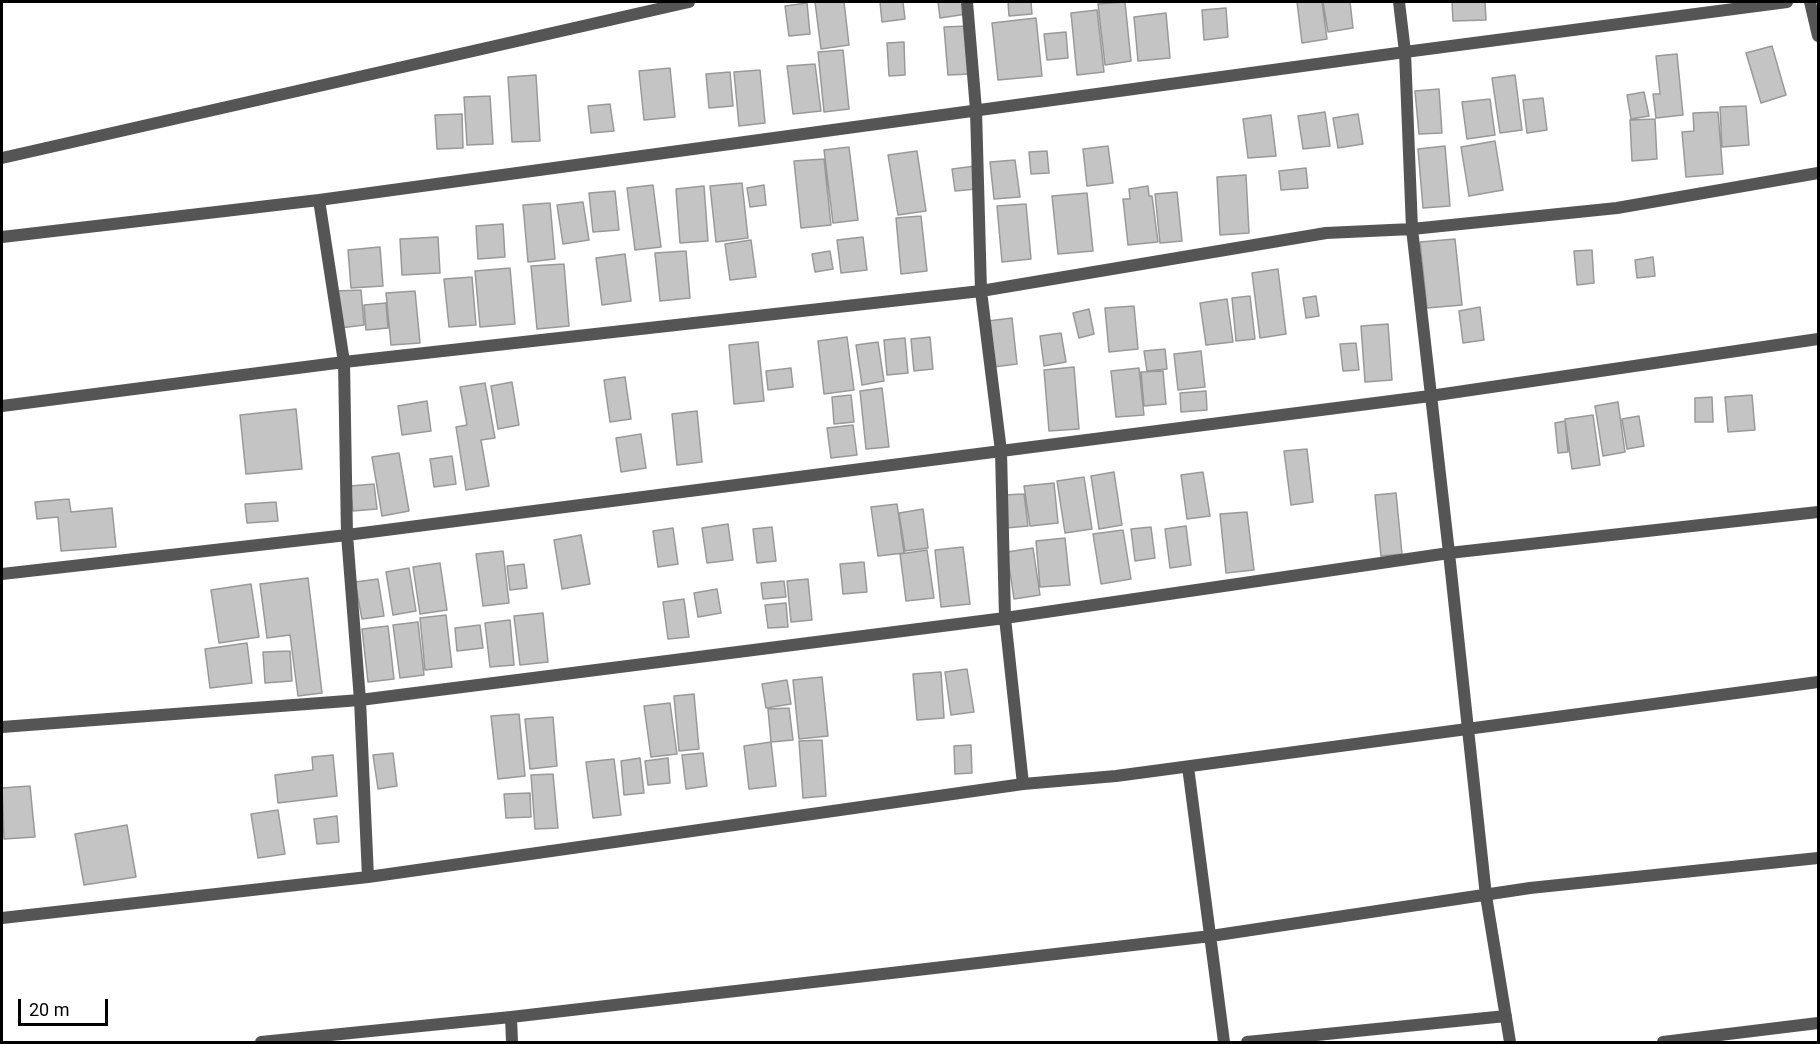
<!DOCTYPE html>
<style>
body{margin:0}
#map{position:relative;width:1820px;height:1044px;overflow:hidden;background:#fff;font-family:Roboto,sans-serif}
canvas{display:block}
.frame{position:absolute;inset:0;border:3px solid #000;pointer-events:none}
.scale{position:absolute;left:18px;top:999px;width:90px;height:27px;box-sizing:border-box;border:3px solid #000;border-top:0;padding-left:8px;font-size:18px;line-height:21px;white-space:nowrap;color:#000;-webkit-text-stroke:4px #fff;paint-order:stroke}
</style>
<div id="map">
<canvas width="1820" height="1044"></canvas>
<div class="frame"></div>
<div class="scale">20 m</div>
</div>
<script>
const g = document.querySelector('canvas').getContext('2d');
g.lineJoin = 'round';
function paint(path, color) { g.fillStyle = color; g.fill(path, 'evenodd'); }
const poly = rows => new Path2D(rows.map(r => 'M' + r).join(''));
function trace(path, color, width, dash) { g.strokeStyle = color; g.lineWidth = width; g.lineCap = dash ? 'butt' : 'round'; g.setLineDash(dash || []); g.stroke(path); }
const building = poly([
 [815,2,844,2,849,45,821,49,815,2],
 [880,2,903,2,905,19,882,22,880,2],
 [938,2,965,2,967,14,940,18,938,2],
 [1008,2,1031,2,1032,14,1009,16,1008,2],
 [1125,2,1131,61,1105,65,1098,4,1125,2],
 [1297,2,1322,2,1327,39,1302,43,1297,2],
 [1323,2,1350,2,1353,28,1328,32,1323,2],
 [1452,2,1485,2,1486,20,1453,21,1452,2],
 [807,3,810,34,789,36,785,6,807,3],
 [1226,8,1228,37,1204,40,1202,10,1226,8],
 [1097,10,1104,72,1077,75,1071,13,1097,10],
 [1166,13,1170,58,1138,61,1134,17,1166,13],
 [1036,18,1042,76,998,80,992,23,1036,18],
 [968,26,971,74,948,75,944,27,968,26],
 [1066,32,1068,58,1047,60,1044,34,1066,32],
 [904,42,905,75,889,76,887,43,904,42],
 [1772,46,1786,95,1761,103,1746,53,1772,46],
 [843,50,849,109,824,112,818,52,843,50],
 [1677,54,1683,115,1656,118,1653,94,1660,94,1656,56,1677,54],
 [815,64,821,111,793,114,787,66,815,64],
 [670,68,675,117,644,120,639,71,670,68],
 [760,70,765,123,739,126,734,72,760,70],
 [730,72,733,106,709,108,706,74,730,72],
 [536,75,540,141,512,142,508,77,536,75],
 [1515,75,1522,130,1500,133,1492,78,1515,75],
 [1439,89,1442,133,1419,134,1415,91,1439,89],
 [1644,92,1649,116,1631,119,1627,95,1644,92],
 [490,96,493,144,467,145,464,97,490,96],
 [1543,98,1547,130,1527,133,1523,100,1543,98],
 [1490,99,1495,135,1467,139,1462,102,1490,99],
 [610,104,614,131,591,133,588,106,610,104],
 [1746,106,1749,145,1722,147,1720,107,1746,106],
 [1325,112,1330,146,1303,149,1298,116,1325,112],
 [1718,112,1723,174,1686,177,1682,132,1694,131,1693,113,1718,112],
 [462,114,463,148,437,149,435,115,462,114],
 [1358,114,1363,144,1338,148,1333,118,1358,114],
 [1271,115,1276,156,1248,158,1243,119,1271,115],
 [1655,119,1657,159,1632,161,1630,120,1655,119],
 [1495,141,1503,190,1469,196,1461,147,1495,141],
 [1108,146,1113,183,1087,186,1083,149,1108,146],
 [1445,146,1450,206,1423,208,1418,149,1445,146],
 [849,147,858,220,833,223,824,150,849,147],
 [917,151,926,211,898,215,888,155,917,151],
 [1047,151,1049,173,1031,174,1029,152,1047,151],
 [824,159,831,225,801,228,794,161,824,159],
 [1015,160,1020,197,994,199,990,162,1015,160],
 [975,166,977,189,955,191,952,169,975,166],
 [1306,168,1308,188,1281,190,1279,171,1306,168],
 [1246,175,1249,233,1220,235,1217,177,1246,175],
 [742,183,748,238,716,242,710,186,742,183],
 [653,185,661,247,635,250,627,188,653,185],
 [764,185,766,205,750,207,747,188,764,185],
 [704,186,708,241,680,243,676,189,704,186],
 [1148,186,1149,196,1152,196,1158,242,1128,245,1123,199,1130,199,1129,189,1148,186],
 [615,191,619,230,593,232,589,193,615,191],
 [1177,192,1182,241,1160,243,1155,194,1177,192],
 [1087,193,1093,251,1058,254,1052,196,1087,193],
 [583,202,589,240,563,244,557,205,583,202],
 [550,203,555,259,528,262,523,205,550,203],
 [1026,204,1031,259,1002,262,997,206,1026,204],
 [921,216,927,271,901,274,896,218,921,216],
 [503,224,505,257,478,259,476,226,503,224],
 [438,237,440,273,402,275,400,239,438,237],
 [863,237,867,270,841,273,837,240,863,237],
 [1455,239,1462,305,1427,308,1420,242,1455,239],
 [751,240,756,277,730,280,725,244,751,240],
 [380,247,383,286,351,288,348,250,380,247],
 [1592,250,1594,283,1577,285,1574,251,1592,250],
 [686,251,690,298,660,301,655,253,686,251],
 [830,251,833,269,815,272,812,254,830,251],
 [625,254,631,301,602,305,596,258,625,254],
 [1653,257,1655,276,1637,278,1635,260,1653,257],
 [564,264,569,326,537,329,531,266,564,264],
 [510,268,515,324,480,327,475,271,510,268],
 [1278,269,1286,334,1260,338,1252,273,1278,269],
 [472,277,476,325,449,327,444,279,472,277],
 [361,290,364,325,340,328,336,291,361,290],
 [415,291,420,343,391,345,386,293,415,291],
 [1250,296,1255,339,1236,341,1232,298,1250,296],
 [1316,296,1319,316,1306,318,1303,298,1316,296],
 [1227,299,1233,342,1206,345,1200,303,1227,299],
 [386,303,388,328,366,330,364,305,386,303],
 [1134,306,1138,349,1109,352,1105,308,1134,306],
 [1480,307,1484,340,1463,343,1459,311,1480,307],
 [1089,309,1094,334,1079,338,1073,313,1089,309],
 [1012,318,1017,364,993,367,988,321,1012,318],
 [1388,324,1392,380,1365,382,1361,326,1388,324],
 [1061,333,1066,362,1044,366,1040,336,1061,333],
 [847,337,854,390,824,394,818,341,847,337],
 [930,337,933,369,914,371,911,339,930,337],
 [905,338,908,373,887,375,884,340,905,338],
 [758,342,764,401,734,404,729,345,758,342],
 [878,342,884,381,862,385,856,345,878,342],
 [1356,343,1359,370,1343,371,1340,344,1356,343],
 [1165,349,1167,369,1147,371,1144,351,1165,349],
 [1201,351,1205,387,1178,390,1174,354,1201,351],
 [1074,367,1079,429,1049,431,1044,370,1074,367],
 [791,368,793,387,768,390,766,371,791,368],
 [1139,368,1144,415,1116,417,1111,371,1139,368],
 [1163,371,1166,404,1144,406,1141,372,1163,371],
 [625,377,631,419,610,422,604,380,625,377],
 [512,382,519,425,498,429,491,386,512,382],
 [485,383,495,438,481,440,489,486,466,490,456,427,467,425,460,387,485,383],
 [882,388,889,447,866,449,860,391,882,388],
 [1206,391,1207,410,1181,412,1180,393,1206,391],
 [851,395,854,422,834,424,832,397,851,395],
 [1752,395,1755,430,1728,432,1725,397,1752,395],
 [1712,397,1713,422,1695,422,1695,398,1712,397],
 [427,401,431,431,402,435,398,406,427,401],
 [1618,402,1625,452,1603,456,1595,406,1618,402],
 [296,409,302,469,246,474,240,415,296,409],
 [697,411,702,462,677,465,672,414,697,411],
 [1593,415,1600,465,1572,469,1565,419,1593,415],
 [1639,416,1644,446,1627,449,1622,419,1639,416],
 [1565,421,1568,452,1558,453,1555,423,1565,421],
 [853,425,857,455,831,458,827,428,853,425],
 [641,434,646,468,621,472,616,438,641,434],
 [1307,449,1313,502,1291,505,1284,451,1307,449],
 [399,453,409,511,382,516,372,457,399,453],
 [452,456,456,484,434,487,430,459,452,456],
 [1114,472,1122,525,1099,529,1091,476,1114,472],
 [1203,472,1210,516,1187,519,1181,475,1203,472],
 [1084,477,1092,529,1065,533,1057,481,1084,477],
 [1054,483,1058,523,1030,526,1024,486,1054,483],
 [374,484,377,509,353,511,350,486,374,484],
 [1396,493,1402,554,1381,556,1375,495,1396,493],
 [1024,494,1028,526,1006,528,1003,495,1024,494],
 [69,499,71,512,112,508,116,547,61,551,58,517,37,519,35,502,69,499],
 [276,502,278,521,247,523,245,504,276,502],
 [897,504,904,553,878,556,871,507,897,504],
 [923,509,928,548,905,551,899,513,923,509],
 [1247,512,1254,570,1226,573,1220,514,1247,512],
 [728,524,733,560,707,563,702,528,728,524],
 [1186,526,1191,565,1170,568,1165,529,1186,526],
 [772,527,776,561,757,563,753,529,772,527],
 [1151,527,1155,558,1135,561,1131,529,1151,527],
 [673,528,678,564,658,567,653,531,673,528],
 [1123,530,1131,579,1101,584,1093,534,1123,530],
 [581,535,590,584,562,589,554,540,581,535],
 [1065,538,1070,585,1040,587,1036,541,1065,538],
 [963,547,970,604,941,607,935,550,963,547],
 [1033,548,1040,595,1014,599,1007,552,1033,548],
 [927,550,934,598,906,601,900,554,927,550],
 [503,551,509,603,483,606,476,554,503,551],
 [864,562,867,592,843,594,840,564,864,562],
 [440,563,447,610,420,614,413,567,440,563],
 [524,564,527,588,510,590,507,566,524,564],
 [409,568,416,611,393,615,386,572,409,568],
 [308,578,322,693,298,696,290,635,267,638,260,584,308,578],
 [378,579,384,616,362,619,355,582,378,579],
 [808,579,812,620,791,622,787,581,808,579],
 [784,581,786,597,763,599,761,583,784,581],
 [251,584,259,637,219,643,211,590,251,584],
 [717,589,721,613,698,617,694,593,717,589],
 [684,599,689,637,668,639,663,602,684,599],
 [786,603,788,627,768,628,765,605,786,603],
 [543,613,548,662,520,665,514,616,543,613],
 [446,615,452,667,425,670,420,618,446,615],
 [510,620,514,665,490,667,485,623,510,620],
 [418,622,424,675,400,678,393,625,418,622],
 [480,625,483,648,457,651,455,628,480,625],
 [388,626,394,679,368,682,362,629,388,626],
 [247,643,252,683,210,688,205,649,247,643],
 [290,651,292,681,265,683,263,652,290,651],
 [967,669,974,712,951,715,945,672,967,669],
 [941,672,944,718,917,720,913,674,941,672],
 [822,677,828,736,799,739,793,680,822,677],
 [787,680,791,704,766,708,762,684,787,680],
 [694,694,699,749,679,751,674,696,694,694],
 [670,703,677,754,651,757,644,706,670,703],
 [789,708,793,740,771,742,768,709,789,708],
 [519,714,525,776,498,779,491,716,519,714],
 [553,717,557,766,530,769,525,719,553,717],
 [822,740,826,796,803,798,799,741,822,740],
 [771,742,776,786,749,789,744,746,771,742],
 [971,745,972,773,955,774,954,746,971,745],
 [393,753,397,786,378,789,373,755,393,753],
 [703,753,707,786,686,789,682,755,703,753],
 [333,755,337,796,278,803,275,775,313,770,312,757,333,755],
 [640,758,644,793,624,795,621,761,640,758],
 [668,758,670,783,648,785,645,761,668,758],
 [614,759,621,815,593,818,586,762,614,759],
 [553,774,558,828,535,829,531,775,553,774],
 [30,786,35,837,4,839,2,788,30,786],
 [530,793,531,817,506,818,504,794,530,793],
 [278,810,285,854,258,858,251,814,278,810],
 [337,816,339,842,317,844,314,819,337,816],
 [127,825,136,877,84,885,75,834,127,825]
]);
paint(building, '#c4c4c4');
trace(building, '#999', 1.5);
trace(poly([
 [967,2,976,110,981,291,1001,451,1005,618,1023,784],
 [1810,2,1818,36],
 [2,158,689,2],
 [319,200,344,362,347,535,360,700,368,877],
 [2,237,319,200,1405,52,1787,2],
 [2,406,344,362,981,291,1326,233,1412,229,1617,208,1818,173],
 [2,574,347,535,1001,451,1430,396,1818,339],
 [2,727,360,700,1005,618,1449,553,1412,229,1405,52,1399,2],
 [1188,767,1224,1042],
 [2,918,368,877,1023,784,1116,776,1818,682],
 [511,1017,512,1042],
 [261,1042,511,1017,1211,936,1530,888,1818,858],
 [1247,1042,1506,1016],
 [1510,1042,1486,896,1449,553,1818,512],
 [1663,1042,1818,1023]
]), '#555', 12);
</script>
